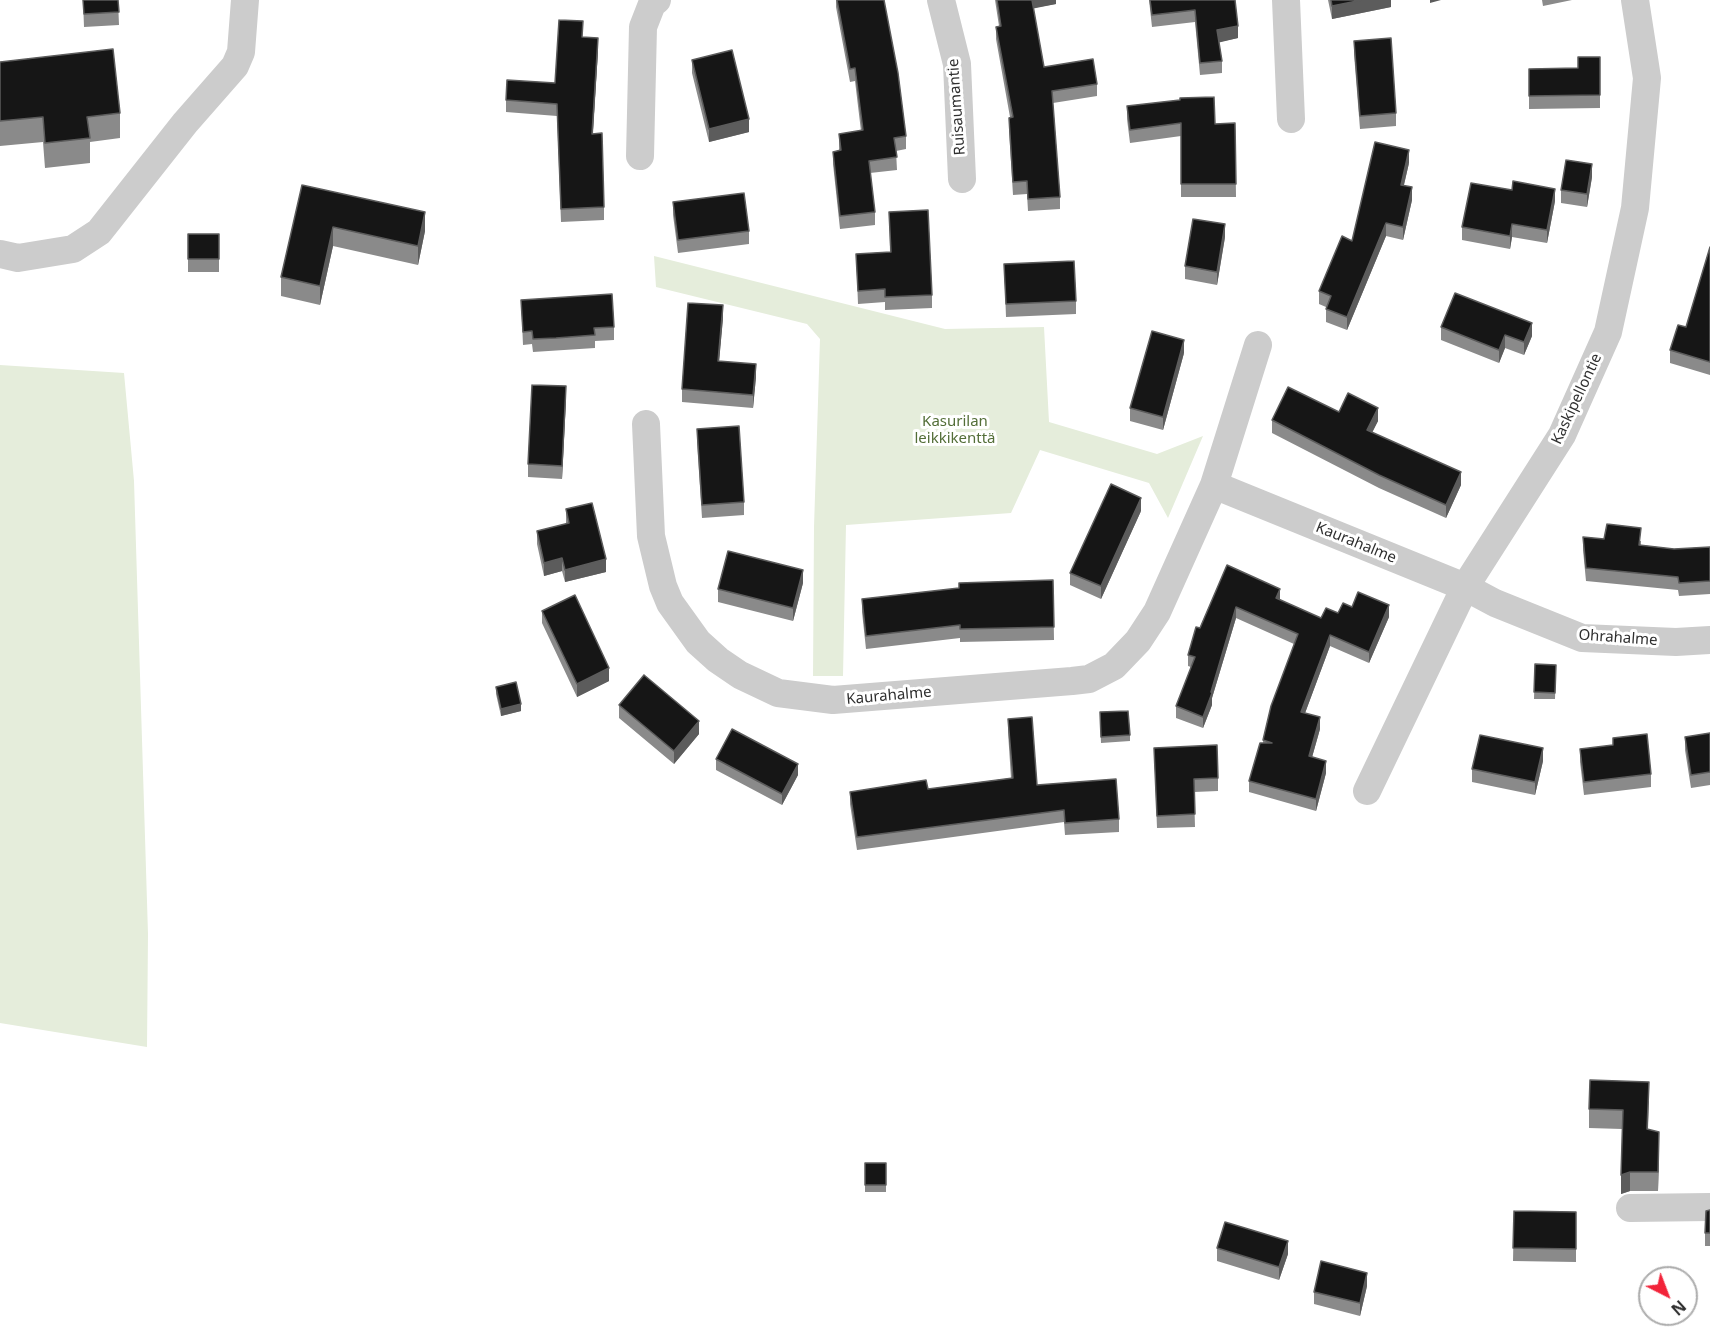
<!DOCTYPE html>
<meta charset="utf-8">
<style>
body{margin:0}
#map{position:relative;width:1710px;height:1338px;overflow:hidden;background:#fff;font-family:"Noto Sans",sans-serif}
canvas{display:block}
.north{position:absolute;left:1638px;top:1266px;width:60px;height:60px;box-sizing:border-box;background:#fff;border:2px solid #acacac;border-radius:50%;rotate:138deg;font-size:16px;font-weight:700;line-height:24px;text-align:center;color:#2f2f2f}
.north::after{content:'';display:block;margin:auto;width:21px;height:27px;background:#f2243a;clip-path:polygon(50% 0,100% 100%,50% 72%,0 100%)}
</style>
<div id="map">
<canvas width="1710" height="1338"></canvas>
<div class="north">N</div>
</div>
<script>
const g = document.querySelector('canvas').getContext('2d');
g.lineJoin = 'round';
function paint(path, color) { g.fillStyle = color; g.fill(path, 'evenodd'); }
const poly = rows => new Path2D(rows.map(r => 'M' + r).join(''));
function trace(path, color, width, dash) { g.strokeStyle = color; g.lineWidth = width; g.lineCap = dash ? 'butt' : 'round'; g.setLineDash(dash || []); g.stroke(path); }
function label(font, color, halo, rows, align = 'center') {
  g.font = font + ' "Noto Sans",sans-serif'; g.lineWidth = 6; g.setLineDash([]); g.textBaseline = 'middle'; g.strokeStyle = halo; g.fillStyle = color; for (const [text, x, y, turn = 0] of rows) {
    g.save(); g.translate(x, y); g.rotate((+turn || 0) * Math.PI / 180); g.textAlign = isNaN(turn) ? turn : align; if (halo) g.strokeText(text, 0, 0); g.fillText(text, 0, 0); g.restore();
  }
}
paint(poly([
 [654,256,945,329,1044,327,1049,422,1157,454,1203,436,1168,518,1149,483,1040,450,1011,513,846,525,843,676,813,676,814,527,820,339,807,324,656,287],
 [0,365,124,373,134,481,148,934,147,1047,0,1023]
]), '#e5eddb');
trace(poly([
 [941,0,957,64,962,179],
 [1286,0,1291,119],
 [640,156,643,27,652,4,657,0],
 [0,254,18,258,73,249,99,232,185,123,235,66,241,52,245,0],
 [646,424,651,536,663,586,670,603,698,642,718,660,740,675,778,693,833,700,1072,681,1089,679,1114,666,1138,641,1157,612,1214,485,1258,345],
 [1214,485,1465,587,1495,603,1582,638,1676,642,1710,640],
 [1367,791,1465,587,1562,435,1608,332,1635,208,1647,78,1635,0],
 [1630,1208,1710,1207]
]), '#ccc', 28);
paint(poly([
 [83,0,118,0,119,25,84,27],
 [836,0,884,0,906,136,906,149,896,151,897,170,870,173,875,212,875,225,840,229,833,164,833,152,839,150,839,134,861,131,855,81,850,82,836,7],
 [995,0,1056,0,1056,4,1033,8,1044,67,1097,84,1097,96,1053,103,1060,197,1060,209,1028,211,1027,194,1013,195,1009,130,1009,118,1010,117,996,39,996,27,999,26],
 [1149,0,1235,0,1238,38,1219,42,1222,61,1222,73,1200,75,1195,22,1152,27],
 [1328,0,1391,0,1391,7,1332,19],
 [1542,0,1572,0,1543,6],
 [583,37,598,51,593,134,604,207,604,220,561,222,557,116,506,112,506,100,555,83],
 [1354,41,1396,113,1396,126,1360,129,1354,54],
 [1600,57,1600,108,1529,109,1529,69,1578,68],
 [692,60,749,132,709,142,692,73],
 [0,62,120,113,120,138,90,142,90,163,45,168,43,142,0,146],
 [1127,106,1215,124,1235,123,1236,197,1181,197,1181,136,1130,143,1127,119],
 [1409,163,1404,185,1412,200,1403,240,1386,236,1347,330,1326,322,1326,307,1319,304,1319,291],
 [1592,177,1587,207,1561,203,1561,190],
 [302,185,425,231,418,265,333,246,320,305,281,296,281,277],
 [1555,201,1547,243,1512,237,1510,249,1462,240,1462,227],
 [673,202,749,231,749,244,678,253,673,215],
 [889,212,932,295,932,308,885,310,885,302,858,304,856,254,890,252],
 [188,234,219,234,219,272,188,272],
 [1225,237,1217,285,1185,279,1185,266],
 [1710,247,1710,375,1670,363,1670,350,1686,327],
 [1004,264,1076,301,1076,314,1006,317],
 [521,300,614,327,614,340,595,341,595,348,533,352,532,344,523,345],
 [723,318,719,361,756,377,753,408,682,402,682,389],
 [1441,327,1532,336,1524,355,1505,348,1499,363,1441,340],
 [1184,353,1163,430,1130,421,1130,408],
 [566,399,562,479,528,477,528,464],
 [1339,412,1378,421,1372,432,1461,485,1446,518,1379,488,1272,433,1272,420],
 [697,429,744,502,744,515,702,518,697,442],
 [566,509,606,572,565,582,562,571,544,576,537,544,537,531,566,524],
 [1141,511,1101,599,1070,585,1070,573],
 [1583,537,1604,539,1641,541,1641,545,1674,549,1710,547,1710,594,1679,596,1678,590,1586,581,1583,550],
 [1227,565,1280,600,1321,618,1338,613,1352,607,1389,617,1369,663,1330,646,1305,713,1320,729,1312,757,1326,773,1316,811,1249,792,1249,781,1263,743,1263,740,1294,644,1236,618,1212,698,1212,705,1203,728,1176,718,1176,706,1191,667,1188,666,1188,655],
 [1053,580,1054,640,960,642,960,638,866,649,862,612,862,599],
 [803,583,793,621,718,602,718,589],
 [542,611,609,681,577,697,542,623],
 [1535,664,1556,665,1555,699,1534,699],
 [496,687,521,711,501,716,496,694],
 [619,705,699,734,674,764,619,718],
 [1008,719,1037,785,1119,819,1119,832,1065,835,1064,822,857,850,850,804,850,792,928,789,1011,778,1008,732],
 [1100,719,1130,735,1130,741,1101,743],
 [1710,733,1710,785,1691,788,1685,750,1685,737],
 [1613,738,1651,774,1651,787,1584,795,1580,762,1580,749,1613,746],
 [1154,748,1218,778,1218,791,1194,792,1195,827,1157,828],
 [716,759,798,775,782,805,716,770],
 [1543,761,1535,795,1472,782,1472,769],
 [1649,1101,1648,1129,1659,1151,1658,1191,1630,1191,1621,1194,1622,1129,1589,1128,1589,1109],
 [865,1163,886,1163,886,1192,865,1192],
 [1710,1210,1710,1246,1705,1246,1705,1233],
 [1514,1211,1576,1212,1576,1262,1513,1261],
 [1217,1248,1288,1254,1279,1280,1217,1261],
 [1367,1286,1360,1316,1314,1304,1314,1292]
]), '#8a8a8a');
paint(poly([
 [1031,0,1056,0,1056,4,1031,9],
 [1362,0,1391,0,1391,7,1332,19,1332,6],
 [1430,0,1441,0,1430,3],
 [1238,26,1238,38,1217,43,1217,30],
 [598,38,598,51,592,146,592,134],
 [749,119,749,132,709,142,709,129],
 [1409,150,1409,163,1401,197,1401,185],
 [1592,164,1592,177,1587,207,1587,194],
 [1412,187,1412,200,1403,240,1403,227],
 [1555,189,1555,201,1547,243,1547,230],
 [425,212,425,231,418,265,418,246],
 [1386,223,1386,236,1347,330,1347,317],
 [1225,224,1225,237,1217,285,1217,272],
 [1512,224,1512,237,1510,249,1510,236],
 [333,227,333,246,320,305,320,286],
 [723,305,723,318,718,374,718,361],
 [1532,323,1532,336,1524,355,1524,342],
 [1505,335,1505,348,1499,363,1499,350],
 [1184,340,1184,353,1163,430,1163,417],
 [756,364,756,377,753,408,753,395],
 [566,386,566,399,562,479,562,466],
 [1378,408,1378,421,1367,443,1367,430],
 [1461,472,1461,485,1446,518,1446,505],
 [1141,498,1141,511,1101,599,1101,586],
 [562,558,562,571,544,576,544,563],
 [606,559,606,572,565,582,565,570],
 [803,570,803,583,793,621,793,608],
 [1280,589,1280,600,1276,598],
 [1389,605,1389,617,1369,663,1369,652],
 [1236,607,1236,618,1212,698,1212,705,1203,728,1203,717],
 [1330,635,1330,646,1301,724,1301,712],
 [609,668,609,681,577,697,577,684],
 [521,704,521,711,501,716,501,709],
 [1320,717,1320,729,1309,768,1309,756],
 [699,721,699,734,674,764,674,751],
 [1543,748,1543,761,1535,795,1535,782],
 [1326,761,1326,773,1316,811,1316,799],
 [798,764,798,775,782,805,782,794],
 [1659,1132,1659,1151,1658,1191,1658,1172],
 [1630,1172,1630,1191,1621,1194,1621,1175],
 [1288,1241,1288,1254,1279,1280,1279,1267],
 [1367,1273,1367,1286,1360,1316,1360,1303]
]), '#5c5c5c');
const building = poly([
 [83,0,118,0,119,12,84,14,83,0],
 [837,0,884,0,898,73,906,136,894,138,897,157,869,161,875,212,840,216,833,152,841,150,839,134,863,130,855,68,850,69,837,0],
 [997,0,1032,0,1044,67,1093,59,1097,84,1052,91,1060,197,1028,199,1027,181,1013,182,1009,118,1013,117,996,27,1001,26,997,0],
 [1150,0,1235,0,1238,26,1217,30,1222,61,1200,63,1195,10,1152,15,1150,0],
 [1331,0,1362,0,1332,6,1331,0],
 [559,20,583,21,582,37,598,38,592,134,602,133,604,207,561,209,557,104,506,100,507,80,555,83,559,20],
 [1391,38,1396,113,1360,116,1354,41,1391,38],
 [113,49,120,113,87,117,90,138,45,143,43,117,0,121,0,62,113,49],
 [732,50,749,119,709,129,692,60,732,50],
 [1578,57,1600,57,1600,95,1529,96,1529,69,1578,68,1578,57],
 [1214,97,1215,124,1235,123,1236,184,1181,184,1181,123,1130,130,1127,106,1180,100,1180,98,1214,97],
 [1375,142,1409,150,1401,185,1412,187,1403,227,1386,223,1347,317,1326,309,1331,296,1319,291,1342,236,1352,241,1375,142],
 [1566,160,1592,164,1587,194,1561,190,1566,160],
 [1513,181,1555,189,1547,230,1512,224,1510,236,1462,227,1471,183,1512,190,1513,181],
 [302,185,425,212,418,246,333,227,320,286,281,277,302,185],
 [744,193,749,231,678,240,673,202,744,193],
 [928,210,932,295,885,297,885,289,858,291,856,254,891,252,889,212,928,210],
 [1193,219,1225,224,1217,272,1185,266,1193,219],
 [188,234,219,234,219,259,188,259,188,234],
 [1710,247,1710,362,1670,350,1678,325,1686,327,1710,247],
 [1074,261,1076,301,1006,304,1004,264,1074,261],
 [1455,293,1532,323,1524,342,1505,335,1499,350,1441,327,1455,293],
 [612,294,614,327,594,328,595,335,556,338,533,339,532,331,523,332,521,300,612,294],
 [688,303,723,305,718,361,756,364,753,395,682,389,688,303],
 [1152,331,1184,340,1163,417,1130,408,1152,331],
 [532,385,566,386,562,466,528,464,532,385],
 [1288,387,1339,412,1348,393,1378,408,1367,430,1461,472,1446,505,1379,475,1272,420,1288,387],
 [739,426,744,502,702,505,697,429,739,426],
 [1111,484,1141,498,1101,586,1070,573,1111,484],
 [592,503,606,559,565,570,562,558,544,563,537,531,569,523,566,509,592,503],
 [1607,524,1641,528,1639,545,1674,549,1710,547,1710,581,1679,583,1678,577,1586,568,1583,537,1604,539,1607,524],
 [728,551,803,570,793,608,718,589,728,551],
 [1227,565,1280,589,1276,598,1321,618,1326,608,1338,613,1343,603,1352,607,1358,592,1389,605,1369,652,1330,635,1301,712,1320,717,1309,756,1326,761,1316,799,1249,781,1260,743,1272,743,1263,740,1271,706,1298,634,1236,607,1211,692,1212,693,1203,717,1176,706,1195,657,1188,655,1196,627,1200,628,1227,565],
 [1053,580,1054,627,960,629,960,625,866,636,862,599,959,588,959,583,1053,580],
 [575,595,609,668,577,684,542,611,575,595],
 [1535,664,1556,665,1555,693,1534,692,1535,664],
 [644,675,699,721,674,751,619,705,644,675],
 [516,682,521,704,501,709,496,687,516,682],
 [1128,711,1130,735,1101,737,1100,712,1128,711],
 [1032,717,1037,785,1116,779,1119,819,1065,823,1064,810,857,837,850,792,926,780,928,789,1013,778,1008,719,1032,717],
 [732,729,798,764,782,794,716,759,732,729],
 [1710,733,1710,772,1691,775,1685,737,1710,733],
 [1647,734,1651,774,1584,782,1580,749,1613,745,1613,738,1647,734],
 [1480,735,1543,748,1535,782,1472,769,1480,735],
 [1217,745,1218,778,1194,779,1195,814,1157,816,1154,748,1217,745],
 [1590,1080,1649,1082,1647,1129,1659,1132,1658,1172,1630,1172,1621,1175,1623,1110,1589,1109,1590,1080],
 [865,1163,886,1163,886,1185,865,1185,865,1163],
 [1710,1210,1710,1233,1705,1233,1706,1211,1710,1210],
 [1514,1211,1576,1212,1576,1249,1513,1248,1514,1211],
 [1225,1222,1288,1241,1279,1267,1217,1248,1225,1222],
 [1321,1261,1367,1273,1360,1303,1314,1292,1321,1261]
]);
paint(building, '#161616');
trace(building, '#5c5c5c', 1.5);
label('15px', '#2f2f2f', '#fff', [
 ["Ruisaumantie",957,107,-94],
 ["Kaskipellontie",1577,399,-65],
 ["Kaurahalme",1356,543,22],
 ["Ohrahalme",1618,638,4],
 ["Kaurahalme",889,696,-5]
]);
label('15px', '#536e38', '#fff', [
 ["Kasurilan",955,422],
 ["leikkikenttä",955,439]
]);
</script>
